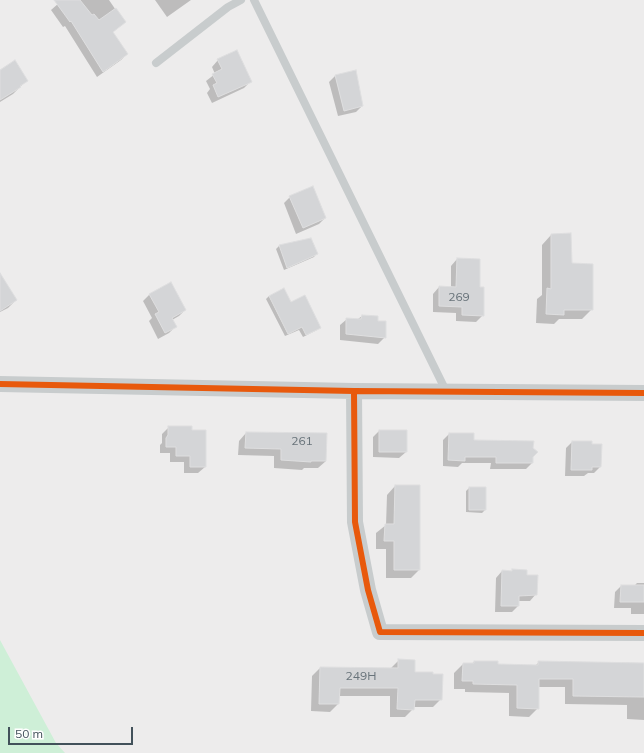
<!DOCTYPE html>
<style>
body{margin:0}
#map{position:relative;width:644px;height:753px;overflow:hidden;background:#edecec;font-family:Mulish,sans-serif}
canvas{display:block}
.scale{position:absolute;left:8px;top:727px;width:125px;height:18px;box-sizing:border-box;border:2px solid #42515a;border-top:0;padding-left:5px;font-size:12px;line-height:14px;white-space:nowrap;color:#42515a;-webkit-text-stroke:3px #fff;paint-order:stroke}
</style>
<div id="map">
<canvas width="644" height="753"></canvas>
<div class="scale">50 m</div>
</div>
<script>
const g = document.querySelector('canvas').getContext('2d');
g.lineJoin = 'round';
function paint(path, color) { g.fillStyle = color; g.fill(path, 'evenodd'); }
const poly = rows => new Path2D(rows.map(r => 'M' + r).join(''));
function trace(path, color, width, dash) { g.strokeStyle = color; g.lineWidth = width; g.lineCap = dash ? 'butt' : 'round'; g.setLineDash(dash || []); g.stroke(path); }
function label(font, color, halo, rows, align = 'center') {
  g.font = font + ' Mulish,sans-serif'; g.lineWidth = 3.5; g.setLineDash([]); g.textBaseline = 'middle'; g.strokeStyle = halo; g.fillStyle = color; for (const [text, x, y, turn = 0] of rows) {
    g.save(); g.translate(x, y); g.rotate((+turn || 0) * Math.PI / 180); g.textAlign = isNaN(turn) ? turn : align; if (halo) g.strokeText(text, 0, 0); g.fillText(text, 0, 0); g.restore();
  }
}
paint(poly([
 [0,640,56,743,65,753,0,753]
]), '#ceefd7');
paint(poly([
 [58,0,109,0,124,22,112,33,127,54,121,60,97,77,65,26,63,27,51,10,59,3],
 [155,0,191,0,167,17],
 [218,60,251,81,244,88,212,103,207,93,210,89,206,81,215,74,212,67],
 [0,72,27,80,13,94,0,102],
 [355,72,362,106,356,112,338,116,329,82,335,76],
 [290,197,325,218,319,224,296,234,284,203],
 [551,235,571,264,592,309,582,319,559,319,554,324,536,323,537,299,542,295,542,245],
 [311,239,316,254,314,257,284,270,276,249,279,246],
 [457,259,479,288,483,315,476,322,456,321,456,313,433,312,433,294,439,287,451,287,451,266],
 [171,283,185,310,179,316,172,320,175,327,169,333,158,339,149,321,152,318,143,301,149,295],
 [0,284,16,300,8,308,0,312],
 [269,296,291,304,320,327,317,330,303,337,299,330,285,336,266,299],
 [362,316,377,322,385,337,378,344,340,340,340,325,347,319,358,319],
 [169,427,205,467,198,473,184,473,184,462,170,462,170,453,160,453,160,445,162,443,162,434],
 [379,431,406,452,399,458,373,457,373,437],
 [246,433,326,461,318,468,304,468,302,470,274,468,274,456,238,455,239,441],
 [449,434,473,434,473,441,532,456,532,463,526,469,490,469,491,463,462,463,458,467,443,466,443,440],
 [572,442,600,467,594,473,588,473,584,476,565,476,566,448],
 [395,486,419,570,411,578,386,578,386,549,376,549,376,533,386,525,387,495],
 [469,488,485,510,482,513,466,512,466,491],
 [502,571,526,576,536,594,530,601,518,601,518,606,512,612,495,612,496,578],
 [637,583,644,583,644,614,631,614,631,608,614,608,615,592,621,586,634,586],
 [399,660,414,673,441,699,433,707,414,707,413,709,405,717,390,717,390,696,338,696,338,704,330,712,311,711,312,676,320,668,390,669],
 [474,662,497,665,535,666,539,662,644,663,644,720,627,719,627,705,565,704,565,687,538,687,538,708,529,717,509,716,509,693,465,692,465,689,454,689,454,673,463,664,471,664]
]), '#0003');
const building = poly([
 [54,0,80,0,92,15,94,14,99,20,116,8,126,22,113,32,128,54,103,72,71,21,70,22,54,0],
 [237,50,252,82,218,97,213,85,217,83,212,74,222,69,217,59,237,50],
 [15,60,28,81,20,86,21,87,0,100,0,70,15,60],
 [356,70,363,106,344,111,335,75,356,70],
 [313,186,326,218,303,228,289,196,313,186],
 [571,233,572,263,593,264,593,310,564,310,564,315,546,314,547,288,551,289,551,234,571,233],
 [311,238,318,254,287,268,279,245,311,238],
 [457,258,480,259,480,287,484,287,484,316,462,315,462,307,439,306,439,286,456,287,457,258],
 [0,273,17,300,0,311,0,273],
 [171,282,186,310,172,318,177,327,165,333,155,314,159,312,149,294,171,282],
 [284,288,291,302,305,295,321,328,306,335,302,327,288,334,269,296,284,288],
 [362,315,378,316,378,321,386,321,386,338,346,334,346,318,361,319,362,315],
 [168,426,192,426,192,430,206,430,206,467,190,467,190,456,176,456,176,447,166,447,166,438,168,435,168,426],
 [379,430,407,430,407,452,379,452,379,430],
 [246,432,327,433,326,461,311,461,311,462,281,460,281,449,245,448,246,432],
 [449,433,474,433,474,440,534,441,533,448,538,452,533,457,533,463,496,463,496,457,465,457,465,461,448,460,449,433],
 [572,441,592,441,592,444,602,444,601,467,592,467,592,470,571,470,572,441],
 [395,485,420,485,420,570,394,570,394,541,384,541,385,524,394,524,395,485],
 [469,487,486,487,486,510,469,510,469,487],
 [512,569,527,570,527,575,538,575,537,595,519,596,519,606,501,606,502,570,512,571,512,569],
 [621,585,644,585,644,602,620,602,621,585],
 [398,659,415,660,415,672,433,672,433,674,443,674,442,700,415,700,414,710,397,709,398,688,340,688,339,704,319,704,320,667,398,668,398,659],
 [474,661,498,661,498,664,538,665,538,661,644,663,644,697,573,696,573,679,539,679,539,709,517,708,517,685,473,684,473,681,462,681,463,663,474,663,474,661]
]);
paint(building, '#d4d5d7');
trace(building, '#dededf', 1);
trace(poly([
 [254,0,446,391],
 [156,63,228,7,241,0]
]), '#c8cccd', 8);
trace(poly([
 [0,384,354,391,644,393],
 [354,391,355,522,368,590,380,632,644,633]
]), '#c8cccd', 16);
trace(poly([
 [0,384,354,391,644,393],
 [354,391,355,522,368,590,380,632,644,633]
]), '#e8590c', 6);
label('12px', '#68737a', null, [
 ["269",459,297],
 ["261",302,441],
 ["249H",361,676]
]);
</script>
